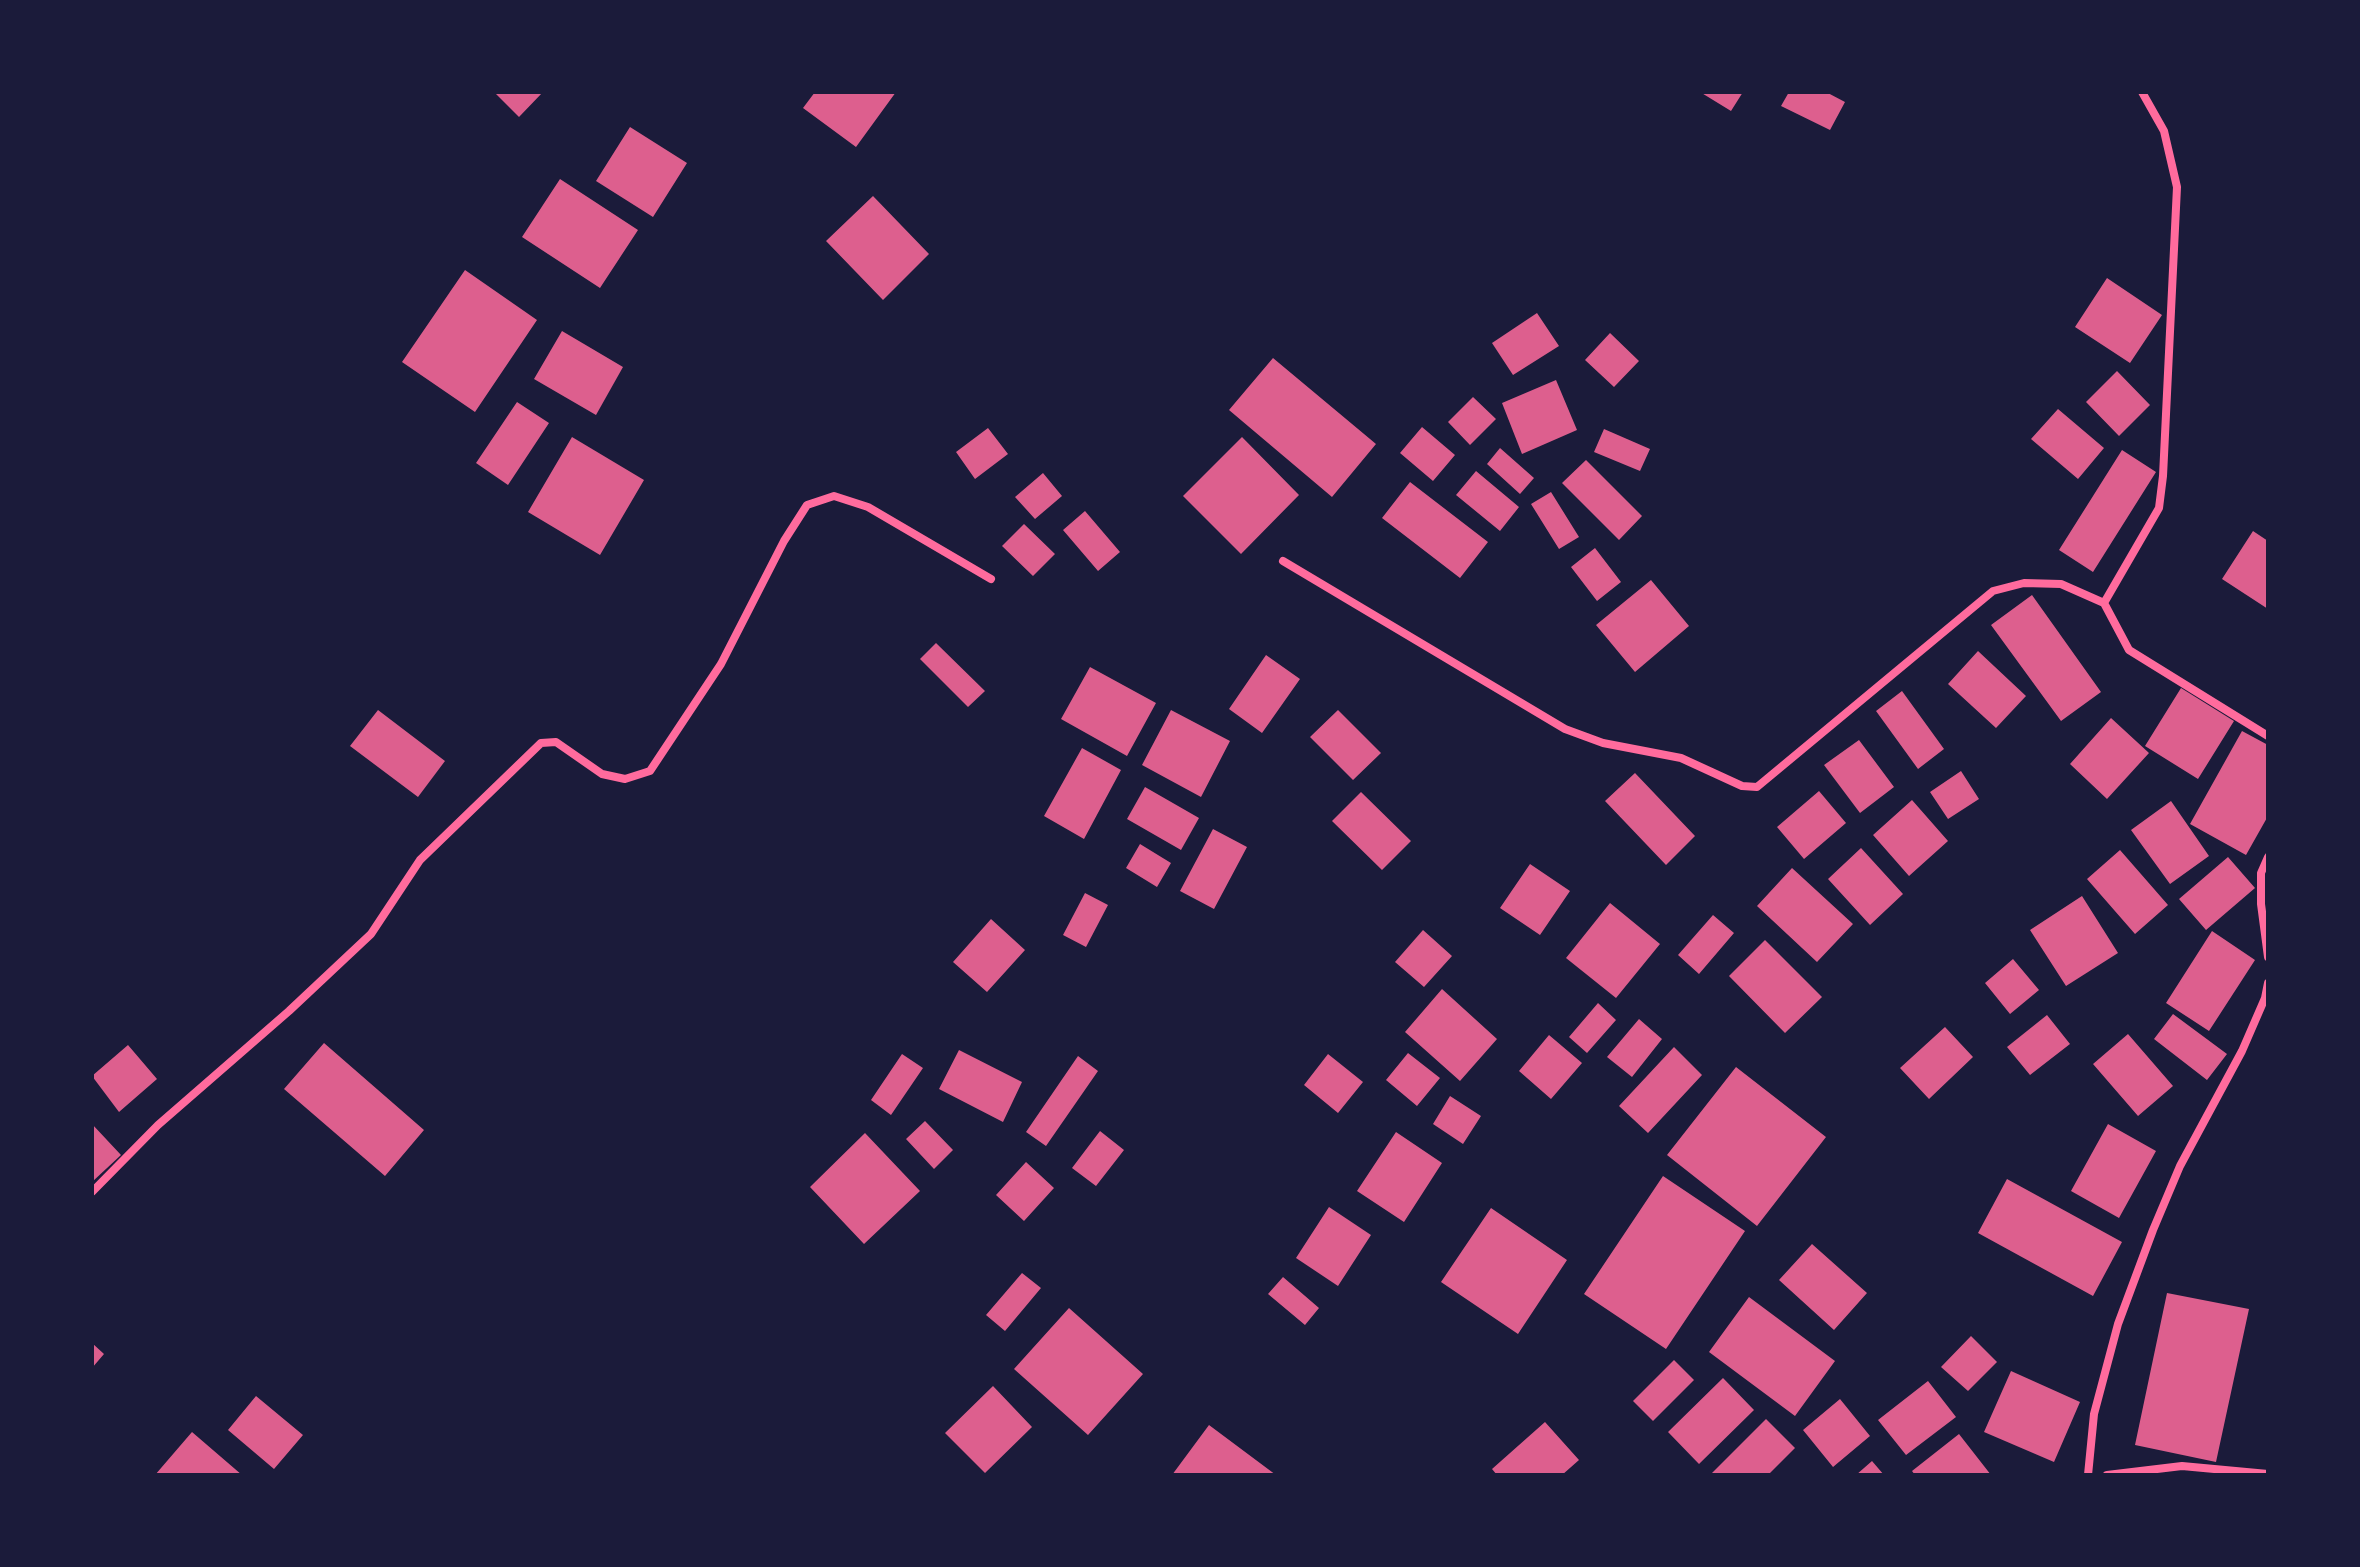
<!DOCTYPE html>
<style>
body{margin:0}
#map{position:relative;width:2360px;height:1567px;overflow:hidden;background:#1b1b3a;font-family:Mulish,sans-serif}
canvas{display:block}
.frame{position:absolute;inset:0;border:94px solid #1b1b3a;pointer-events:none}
</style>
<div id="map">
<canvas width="2360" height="1567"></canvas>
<div class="frame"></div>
</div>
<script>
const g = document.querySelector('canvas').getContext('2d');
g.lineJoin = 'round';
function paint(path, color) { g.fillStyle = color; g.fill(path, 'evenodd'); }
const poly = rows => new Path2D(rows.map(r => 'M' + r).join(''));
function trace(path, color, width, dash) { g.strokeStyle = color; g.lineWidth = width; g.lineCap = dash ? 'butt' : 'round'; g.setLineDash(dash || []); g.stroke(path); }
paint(poly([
 [494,92,543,92,519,117],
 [815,92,896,92,856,147,803,108],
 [1700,92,1743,92,1731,111],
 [1789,92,1826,92,1845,102,1830,130,1781,106],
 [630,127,687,163,653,217,596,181],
 [560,179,638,230,600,288,522,237],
 [873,196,929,254,883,300,826,241],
 [465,270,537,320,475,412,402,362],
 [2107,278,2162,315,2130,363,2075,327],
 [1537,313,1559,346,1513,375,1492,343],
 [562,331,623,367,596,415,534,379],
 [1610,333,1639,361,1614,387,1585,360],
 [1273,358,1376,444,1332,497,1229,410],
 [2117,371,2150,405,2119,436,2086,402],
 [1556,380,1577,430,1522,454,1502,403],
 [1473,397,1496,419,1470,445,1448,422],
 [517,402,549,423,508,485,476,463],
 [2058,409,2104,448,2078,479,2031,439],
 [1422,427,1455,455,1433,481,1400,453],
 [988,428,1008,454,975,479,956,452],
 [1604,429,1650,449,1640,471,1594,452],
 [572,437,644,480,600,555,528,512],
 [1242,437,1299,495,1241,554,1183,496],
 [1500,448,1534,478,1520,494,1487,464],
 [2122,450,2156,472,2093,572,2059,550],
 [1586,460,1642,516,1619,540,1562,483],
 [1476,471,1519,507,1500,531,1456,495],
 [1043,473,1062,496,1035,519,1015,497],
 [1410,482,1488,542,1460,578,1382,518],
 [1551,492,1579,537,1559,549,1531,504],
 [1085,511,1120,552,1098,571,1063,530],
 [1024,524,1055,554,1033,576,1002,546],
 [2253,531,2268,541,2268,609,2222,579],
 [1595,548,1621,582,1597,601,1571,567],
 [1651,580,1689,626,1635,672,1596,625],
 [2032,595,2101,692,2061,721,1991,625],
 [936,643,985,691,968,707,920,659],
 [1978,651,2026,696,1996,728,1948,684],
 [1266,655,1300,679,1262,733,1229,709],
 [1090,667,1156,703,1127,756,1061,719],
 [2181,688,2234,721,2198,779,2145,746],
 [1902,691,1944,749,1918,769,1876,711],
 [378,710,445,761,418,797,350,746],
 [1171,710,1230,741,1201,797,1142,765],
 [1338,710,1381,753,1353,780,1310,737],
 [2111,718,2149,753,2107,799,2070,764],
 [2242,731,2268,745,2268,816,2246,855,2190,824],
 [1859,740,1894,787,1860,813,1824,765],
 [1082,748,1121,770,1084,839,1044,816],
 [1961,771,1979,799,1948,819,1930,792],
 [1635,773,1695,836,1666,865,1605,801],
 [1145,787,1199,818,1181,850,1127,819],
 [1819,791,1846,823,1804,859,1777,827],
 [1361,792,1411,841,1382,870,1332,821],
 [1912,800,1948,841,1909,876,1873,835],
 [2171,801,2209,856,2170,884,2131,830],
 [1213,829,1247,847,1214,909,1180,891],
 [1140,844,1171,863,1157,887,1126,868],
 [1861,848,1903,894,1870,925,1828,879],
 [2120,850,2168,905,2135,934,2087,879],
 [2228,857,2255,888,2206,930,2179,899],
 [1530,864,1570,891,1540,935,1500,908],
 [1792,868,1853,924,1817,962,1757,906],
 [1085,893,1108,905,1086,947,1063,935],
 [2082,896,2118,953,2066,986,2030,930],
 [1610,903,1660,944,1616,998,1566,958],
 [1713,915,1734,933,1699,974,1678,955],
 [991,919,1025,950,987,992,953,962],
 [1423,930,1452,956,1424,987,1395,962],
 [2212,931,2255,960,2209,1031,2166,1003],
 [1765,940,1822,997,1785,1033,1729,976],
 [2013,959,2039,990,2010,1014,1985,983],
 [1442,989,1497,1039,1460,1081,1405,1032],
 [1598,1003,1616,1020,1587,1053,1569,1037],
 [2173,1014,2227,1054,2207,1080,2154,1039],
 [2047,1015,2070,1044,2030,1075,2007,1047],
 [1639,1019,1662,1039,1632,1077,1607,1057],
 [1945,1027,1973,1057,1929,1099,1900,1068],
 [2128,1034,2173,1086,2138,1116,2093,1064],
 [1549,1035,1582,1063,1551,1099,1519,1071],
 [324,1043,424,1130,385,1176,284,1089],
 [128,1045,157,1079,119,1112,92,1076],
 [1674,1047,1702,1075,1648,1133,1619,1106],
 [959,1050,1022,1082,1003,1122,939,1089],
 [1408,1053,1440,1078,1417,1106,1386,1080],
 [902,1054,923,1068,891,1115,871,1100],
 [1328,1054,1363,1082,1338,1113,1304,1085],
 [1078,1056,1098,1071,1046,1146,1026,1132],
 [1736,1067,1826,1137,1757,1226,1667,1155],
 [1450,1096,1481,1116,1463,1144,1433,1124],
 [925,1121,953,1150,934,1169,906,1139],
 [92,1124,121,1155,92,1182],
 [2108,1124,2156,1151,2119,1218,2071,1191],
 [1100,1131,1124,1150,1096,1186,1072,1168],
 [1396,1132,1442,1163,1404,1222,1357,1191],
 [865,1133,920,1191,864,1244,810,1187],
 [1026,1162,1054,1188,1024,1221,996,1195],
 [1663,1176,1745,1231,1666,1349,1584,1294],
 [2007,1179,2122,1242,2093,1296,1978,1233],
 [1329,1207,1371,1235,1338,1286,1296,1258],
 [1491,1208,1567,1260,1518,1334,1441,1282],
 [1812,1244,1867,1293,1834,1330,1779,1280],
 [1022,1273,1041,1288,1005,1331,986,1315],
 [1283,1277,1319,1308,1305,1325,1268,1294],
 [2167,1293,2249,1309,2216,1462,2135,1445],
 [1749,1297,1835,1361,1795,1416,1709,1352],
 [1069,1308,1143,1374,1088,1435,1014,1369],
 [1971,1336,1997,1362,1968,1391,1941,1367],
 [92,1343,104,1354,92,1368],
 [1674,1360,1694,1380,1653,1421,1633,1401],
 [2011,1371,2080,1402,2054,1462,1984,1432],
 [1723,1378,1754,1410,1699,1464,1668,1432],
 [1928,1381,1956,1417,1906,1455,1878,1420],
 [993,1386,1032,1427,985,1473,945,1433],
 [256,1396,303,1435,274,1469,228,1430],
 [1840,1399,1870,1436,1833,1467,1803,1430],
 [1766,1419,1795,1448,1768,1475,1710,1475],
 [1545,1422,1579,1460,1562,1475,1497,1475,1492,1469],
 [1209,1425,1276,1475,1172,1475],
 [192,1432,242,1475,155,1475],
 [1959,1434,1991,1475,1915,1475,1912,1471],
 [1872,1461,1884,1475,1856,1475]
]), '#dd5f8e');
trace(poly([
 [2142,92,2164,131,2177,187,2163,476,2159,508,2104,603,2129,650,2268,736],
 [1283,561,1565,729,1603,743,1681,758,1742,786,1757,787,1993,591,2024,583,2061,584,2104,603],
 [2268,857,2261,873,2261,904,2268,957],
 [92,1192,158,1125,289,1011,371,934,420,860,541,743,556,742,602,774,625,779,650,771,721,664,784,541,807,505,834,496,868,507,991,579],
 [2088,1475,2094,1414,2118,1324,2153,1230,2180,1166,2242,1051,2265,998,2268,983],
 [2107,1475,2182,1466,2268,1474]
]), '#ff6b9d', 8);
</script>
